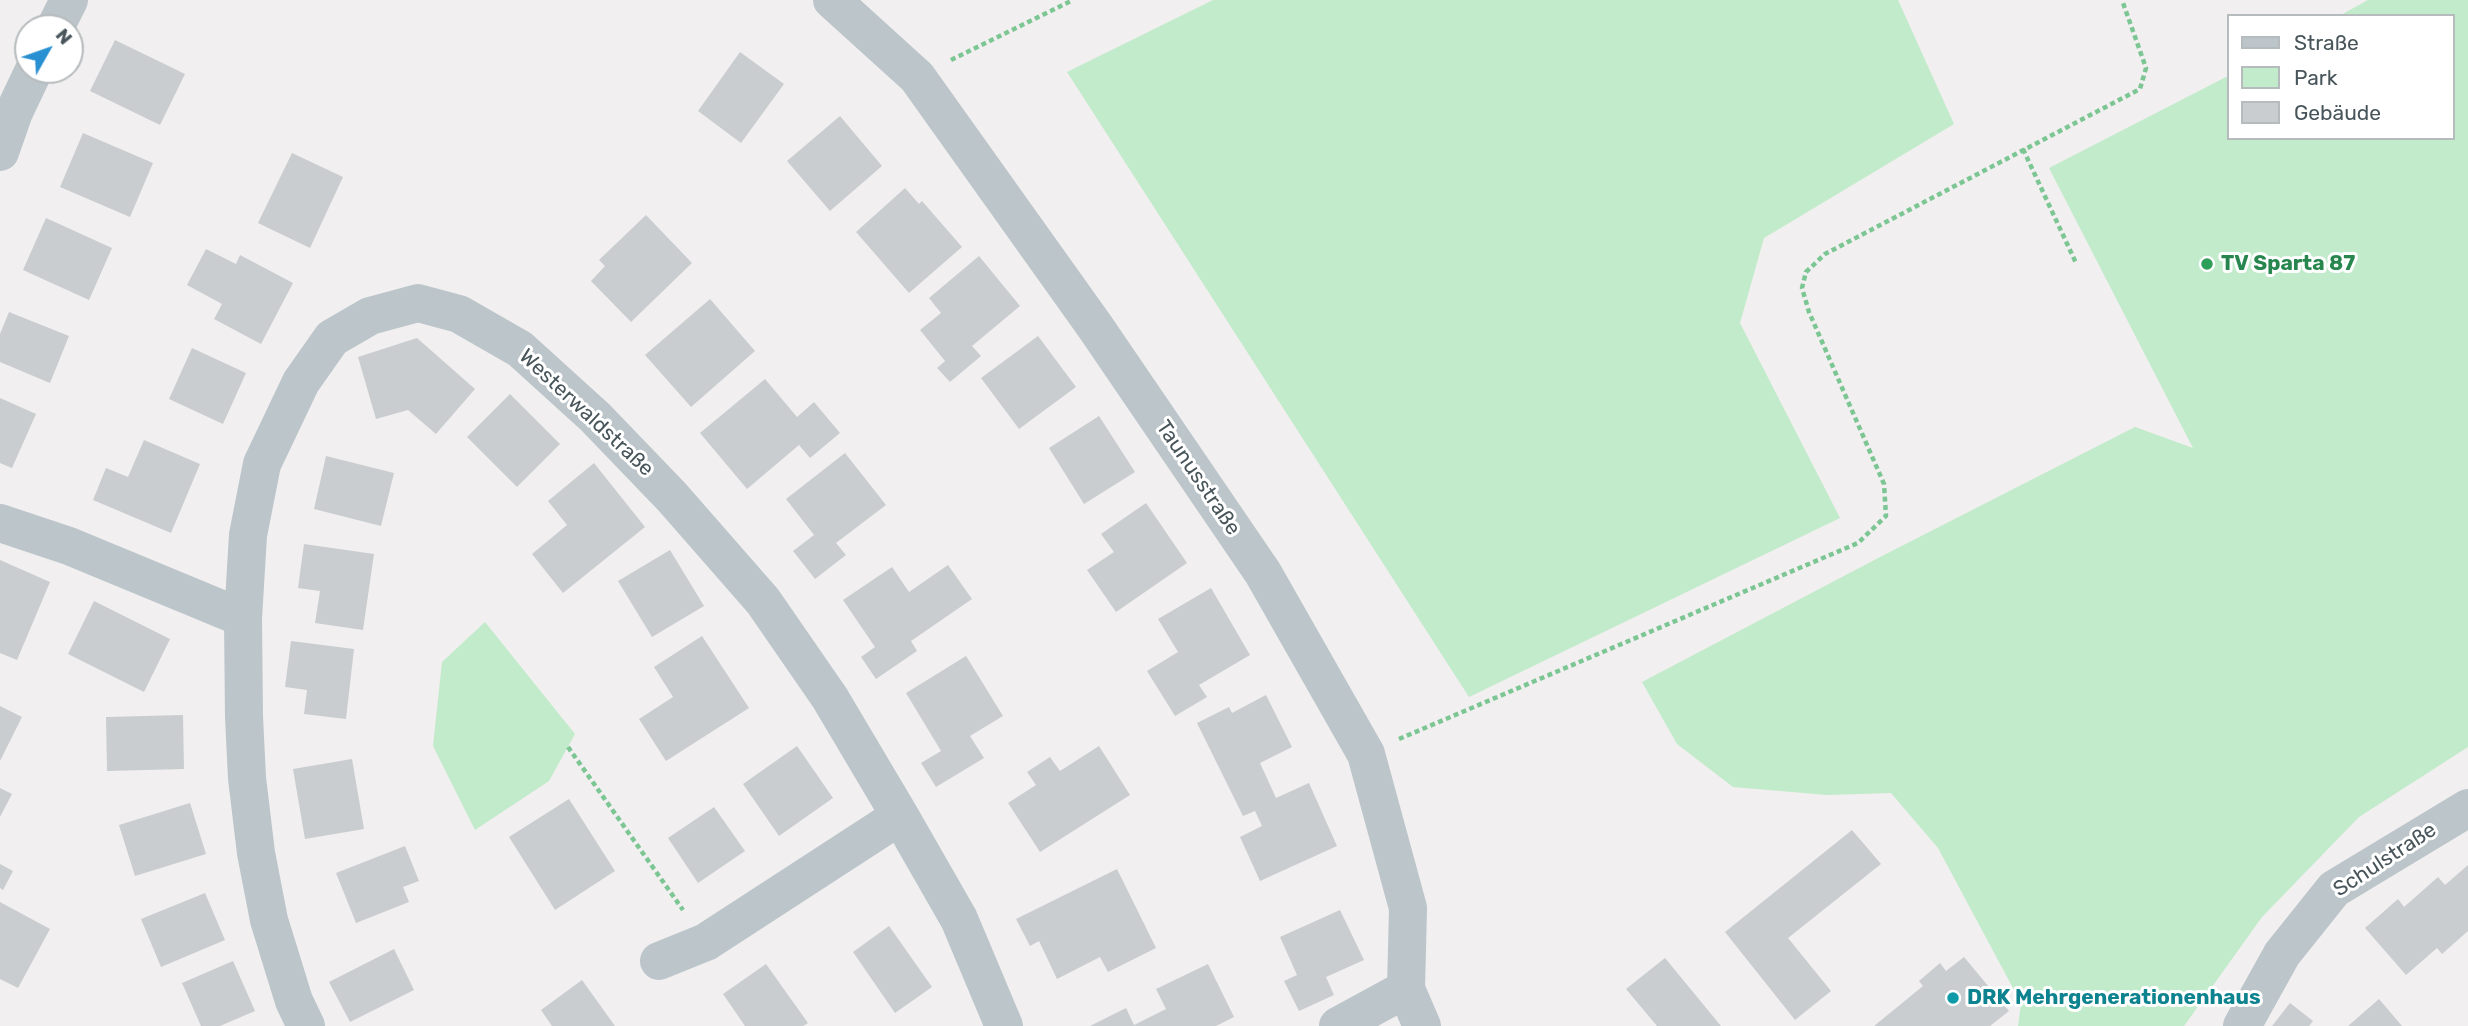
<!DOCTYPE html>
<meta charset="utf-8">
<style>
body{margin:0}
#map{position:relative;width:2468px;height:1026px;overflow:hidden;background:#f1efef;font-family:Rubik,sans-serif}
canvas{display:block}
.legend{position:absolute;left:2227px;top:14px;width:228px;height:126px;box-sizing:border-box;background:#fff;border:2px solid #b6bbbd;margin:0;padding:9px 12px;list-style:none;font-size:21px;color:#48555a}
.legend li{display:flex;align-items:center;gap:14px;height:35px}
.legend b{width:35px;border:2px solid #b6bbbd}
.north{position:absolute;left:14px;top:14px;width:70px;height:70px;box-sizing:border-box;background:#fff;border:2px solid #b6bbbd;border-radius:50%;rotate:50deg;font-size:19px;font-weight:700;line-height:28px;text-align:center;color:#48555a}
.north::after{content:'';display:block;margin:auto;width:24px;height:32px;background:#2990d1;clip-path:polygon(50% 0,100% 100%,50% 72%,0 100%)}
</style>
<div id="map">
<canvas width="2468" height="1026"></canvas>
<ul class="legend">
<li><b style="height:9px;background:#bbc5ca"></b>Straße</li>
<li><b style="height:19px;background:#c1ebca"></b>Park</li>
<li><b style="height:19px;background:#c9cdd0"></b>Gebäude</li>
</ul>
<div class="north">N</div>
</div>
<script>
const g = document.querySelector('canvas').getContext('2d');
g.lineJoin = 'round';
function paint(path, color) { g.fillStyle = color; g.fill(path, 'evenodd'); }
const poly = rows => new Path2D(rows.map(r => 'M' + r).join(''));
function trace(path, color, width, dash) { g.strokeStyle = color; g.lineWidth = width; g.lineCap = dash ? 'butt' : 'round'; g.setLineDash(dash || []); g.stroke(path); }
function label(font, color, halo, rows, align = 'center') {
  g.font = font + ' Rubik,sans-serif'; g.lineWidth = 6; g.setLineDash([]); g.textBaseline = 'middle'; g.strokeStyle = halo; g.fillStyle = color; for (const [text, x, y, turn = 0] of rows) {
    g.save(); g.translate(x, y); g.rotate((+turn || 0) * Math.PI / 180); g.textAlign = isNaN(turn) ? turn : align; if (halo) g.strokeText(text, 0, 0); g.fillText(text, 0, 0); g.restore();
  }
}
paint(poly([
 [1213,0,1898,0,1954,124,1764,238,1740,323,1840,518,1469,697,1067,72],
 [2368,0,2468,0,2468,747,2359,817,2262,917,2184,1026,2018,1026,2021,1003,1938,848,1891,793,1827,795,1733,787,1677,744,1642,682,1882,556,2135,427,2193,448,2049,168,2228,76,2228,138,2452,138,2452,16,2339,16],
 [485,622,575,734,549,781,475,830,433,746,442,662]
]), '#c1ebca');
paint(poly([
 [115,40,185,74,160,125,90,91],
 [740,52,784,84,741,143,698,111],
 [840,116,882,166,830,211,787,161],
 [83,133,153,163,130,217,60,187],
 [292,153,343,177,310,248,258,223],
 [905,188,919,204,922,201,962,247,909,293,856,232],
 [646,215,692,263,631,322,591,281,605,266,599,260],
 [46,218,112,248,89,300,23,270],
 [206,249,236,264,240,255,293,283,261,344,214,319,222,304,187,285],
 [979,256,1020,306,972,346,981,356,950,382,937,368,945,361,920,330,941,313,929,298],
 [710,299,755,351,691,407,645,355],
 [9,312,69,336,50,383,0,362,0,334],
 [1038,336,1076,387,1019,429,981,378],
 [417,338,475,389,436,434,408,410,376,419,358,357],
 [192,348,246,373,223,424,169,399],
 [765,379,797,417,814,402,840,433,810,458,799,445,747,489,700,433],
 [510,394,560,444,517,487,467,437],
 [0,398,36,414,12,468,0,463],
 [1099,416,1135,472,1084,504,1049,448],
 [144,440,200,464,171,533,93,500,106,468,128,477],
 [845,453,886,505,836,543,846,555,815,579,793,551,814,535,786,499],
 [326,456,394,473,381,526,314,509],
 [594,463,645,527,563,593,532,554,567,525,548,501],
 [1146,503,1187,563,1116,612,1087,570,1114,552,1101,534],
 [304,544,374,554,363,630,315,623,320,591,298,588],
 [670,550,704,606,652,637,618,581],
 [0,560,50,582,17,660,0,653],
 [948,565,972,599,911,641,917,651,876,679,861,657,875,647,843,600,892,567,909,592],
 [1211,588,1250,655,1199,685,1207,697,1175,716,1147,671,1178,652,1158,619],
 [94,601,170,639,144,692,68,654],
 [702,636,749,708,666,761,639,719,673,697,654,667],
 [291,641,354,649,346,719,304,714,307,690,285,687],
 [966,656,1003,716,970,736,984,758,936,787,921,763,941,751,906,693],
 [1266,695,1292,747,1260,763,1276,798,1309,783,1337,846,1260,881,1240,837,1262,826,1255,811,1243,816,1197,723,1229,707,1232,713],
 [0,706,22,717,0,761],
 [183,715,184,769,107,771,106,717],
 [797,746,833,798,779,836,743,784],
 [1099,746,1130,795,1040,852,1008,803,1036,785,1027,772,1050,757,1060,771],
 [352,759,364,829,305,839,293,769],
 [0,788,12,794,0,817],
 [569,799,615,871,555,910,509,837],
 [190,803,206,854,135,876,119,825],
 [714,807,745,851,698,883,668,838],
 [1852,830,1881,864,1788,938,1831,991,1795,1020,1725,932],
 [405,846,419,881,403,887,409,902,356,923,336,873],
 [0,864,13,871,3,890,0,888],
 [2468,865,2468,931,2442,954,2437,948,2406,975,2365,928,2398,899,2404,907,2438,877,2445,885],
 [1117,869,1156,948,1108,972,1100,957,1057,979,1039,941,1030,946,1016,919],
 [205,893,225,940,161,967,141,919],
 [0,902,50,929,18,988,0,979],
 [1340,910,1364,960,1326,977,1334,995,1299,1011,1284,981,1297,975,1280,937],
 [889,926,932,987,895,1013,853,952],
 [394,949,414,990,350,1022,329,982],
 [1964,957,2009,1011,1990,1026,1874,1026,1923,986,1919,981,1940,963,1946,971],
 [1665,958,1721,1026,1657,1026,1626,989],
 [233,961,255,1011,220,1026,201,1026,182,983],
 [766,964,808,1023,803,1026,745,1026,723,994],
 [1208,964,1234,1017,1216,1026,1090,1026,1126,1008,1134,1025,1166,1009,1156,989],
 [582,980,615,1026,552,1026,541,1010],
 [2379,999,2402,1026,2348,1026],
 [2290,1003,2313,1021,2309,1026,2272,1026]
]), '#c9cdd0');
trace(poly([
 [951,60,1073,0],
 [2023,149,2076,263],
 [1399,739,1858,543,1886,516,1884,484,1809,312,1802,288,1806,272,1825,254,2140,89,2146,68,2122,0],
 [568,747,683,910]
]), '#7cc694', 4.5, [5, 3.5]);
trace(poly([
 [832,0,917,77,1096,328,1263,573,1366,754,1408,908,1406,989,1422,1026],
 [55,28,69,0],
 [0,152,14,112,34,70],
 [0,523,69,546,243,618],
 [659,961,706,942,900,816],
 [306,1026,294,1001,269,920,256,853,247,778,244,717,243,618,248,535,262,464,301,382,332,338,370,316,418,303,459,314,520,349,595,417,672,497,763,601,830,698,900,816,959,919,1004,1026],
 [1338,1026,1406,989],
 [2242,1026,2282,954,2334,889,2468,808]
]), '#bbc5ca', 38);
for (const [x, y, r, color] of [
 [2207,264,7,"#2e9e5b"],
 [1953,998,7,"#0f9aa8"]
]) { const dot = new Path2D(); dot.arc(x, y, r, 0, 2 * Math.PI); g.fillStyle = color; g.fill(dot); trace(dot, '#fff', 2.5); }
label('bold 21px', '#27864d', '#fff', [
 ["TV Sparta 87",2221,264]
], 'left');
label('21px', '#48555a', '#fff', [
 ["Westerwaldstraße",586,413,43],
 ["Taunusstraße",1198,478,56],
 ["Schulstraße",2385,860,-33]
]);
label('bold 21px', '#0d838f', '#fff', [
 ["DRK Mehrgenerationenhaus",1967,998]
], 'left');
</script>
